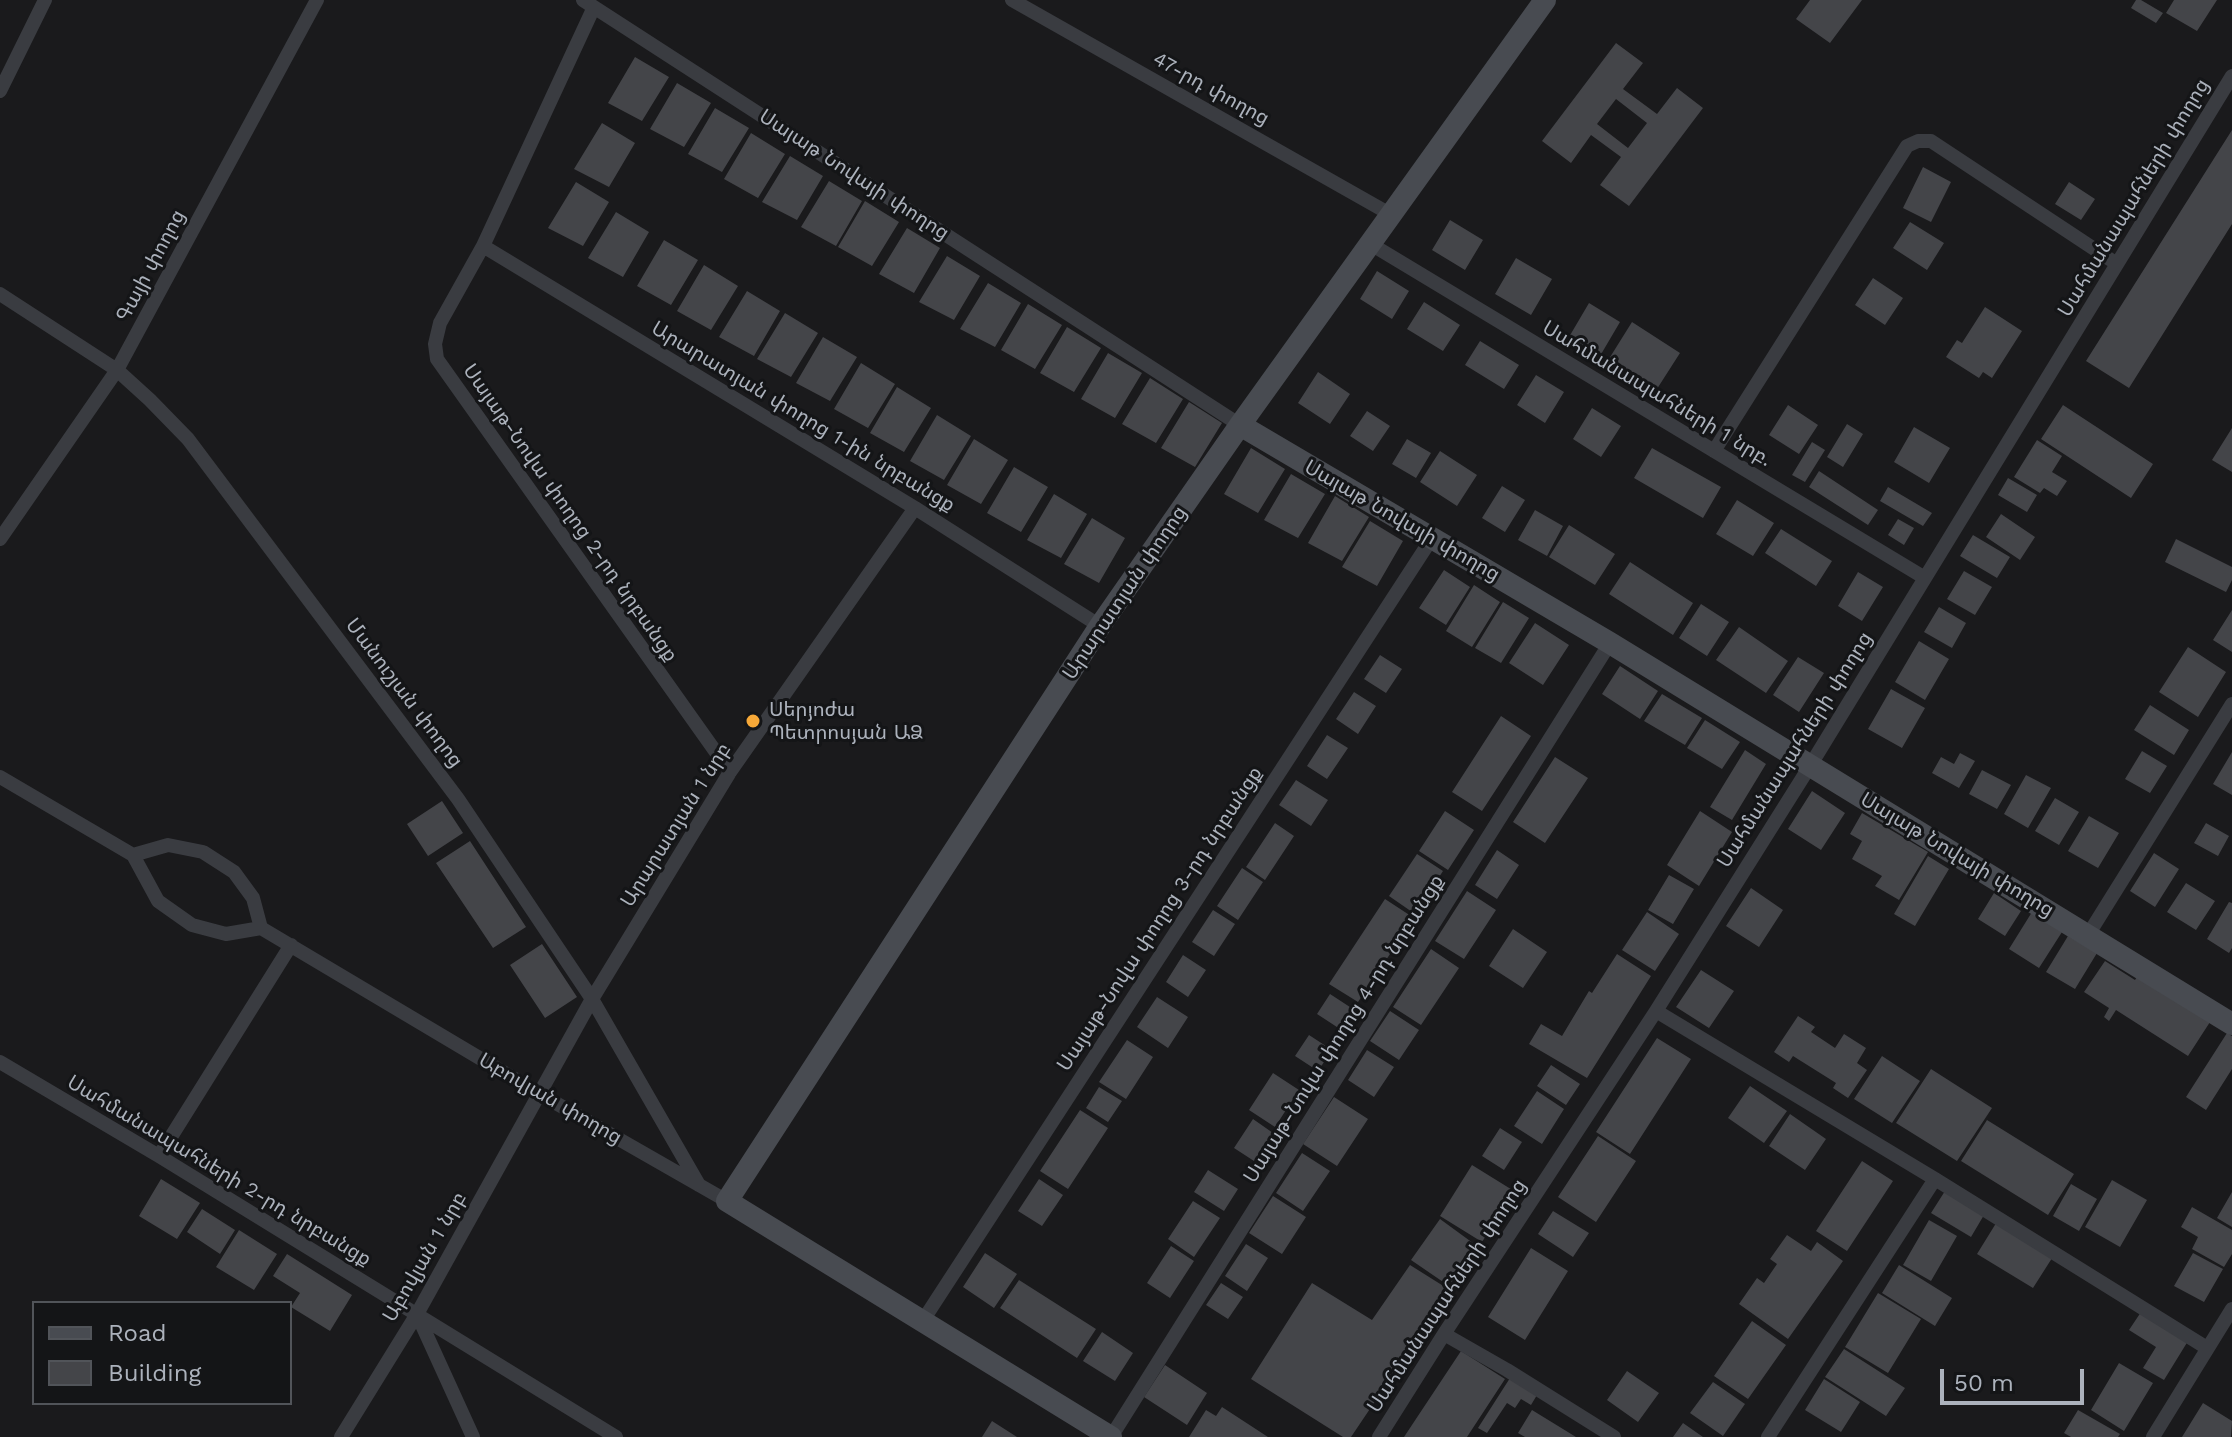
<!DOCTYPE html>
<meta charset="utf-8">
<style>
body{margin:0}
#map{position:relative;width:2232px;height:1437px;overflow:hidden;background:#1a1a1c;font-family:"Work Sans",sans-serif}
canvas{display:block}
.legend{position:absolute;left:32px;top:1301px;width:260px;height:104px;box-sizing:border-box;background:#141517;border:2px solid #515459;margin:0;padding:10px 14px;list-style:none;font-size:24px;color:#acb2bc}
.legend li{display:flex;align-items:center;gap:16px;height:40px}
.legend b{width:40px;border:2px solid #515459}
.scale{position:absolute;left:1940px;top:1369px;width:144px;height:36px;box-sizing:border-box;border:4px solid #acb2bc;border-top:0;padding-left:10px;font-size:24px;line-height:28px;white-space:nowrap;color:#acb2bc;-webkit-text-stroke:6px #141517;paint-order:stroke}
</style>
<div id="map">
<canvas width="2232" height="1437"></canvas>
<ul class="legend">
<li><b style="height:10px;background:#484b51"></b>Road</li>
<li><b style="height:22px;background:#444549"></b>Building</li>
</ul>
<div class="scale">50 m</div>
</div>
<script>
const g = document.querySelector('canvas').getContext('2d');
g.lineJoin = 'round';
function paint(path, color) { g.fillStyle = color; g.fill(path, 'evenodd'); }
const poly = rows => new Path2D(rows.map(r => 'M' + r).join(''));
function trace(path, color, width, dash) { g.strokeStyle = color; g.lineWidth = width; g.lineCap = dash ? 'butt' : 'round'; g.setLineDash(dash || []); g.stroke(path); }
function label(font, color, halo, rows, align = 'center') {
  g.font = font + ' "Work Sans","Noto Sans Armenian",sans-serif'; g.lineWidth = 6; g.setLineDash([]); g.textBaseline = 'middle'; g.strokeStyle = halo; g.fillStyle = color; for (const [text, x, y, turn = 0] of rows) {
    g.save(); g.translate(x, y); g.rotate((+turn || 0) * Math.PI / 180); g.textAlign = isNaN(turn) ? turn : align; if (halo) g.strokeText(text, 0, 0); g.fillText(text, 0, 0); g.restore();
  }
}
paint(poly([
 [1810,0,1862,0,1830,43,1796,19],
 [2136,0,2141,0,2163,13,2156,23,2131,8],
 [2174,0,2217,0,2197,31,2166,13],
 [1616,43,1643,63,1623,89,1657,114,1677,88,1703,108,1629,206,1600,185,1621,157,1591,135,1571,163,1542,141],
 [1616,99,1647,123,1628,148,1597,124],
 [635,57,669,77,642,121,608,103],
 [677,83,711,103,684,147,650,129],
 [715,108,749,128,722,172,688,154],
 [602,123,635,143,609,187,574,169],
 [2232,130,2232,224,2129,388,2086,361],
 [751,133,785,154,758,198,724,179],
 [790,156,823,176,797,220,762,202],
 [1923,167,1951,182,1931,222,1903,208],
 [829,181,862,201,836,246,801,227],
 [576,182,609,202,583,246,548,228],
 [2069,182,2095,199,2081,220,2055,204],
 [865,201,899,222,872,266,838,247],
 [616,212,649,232,623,277,588,258],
 [1450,220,1483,240,1465,270,1432,250],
 [1910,222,1944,243,1927,270,1893,248],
 [907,228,940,248,914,293,879,274],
 [664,240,698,260,671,305,637,286],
 [947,256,980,276,954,320,919,302],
 [1516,258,1552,279,1531,315,1495,294],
 [704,265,738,286,711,330,677,311],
 [1377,271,1409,291,1392,319,1360,299],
 [1873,278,1903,298,1885,325,1855,305],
 [988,283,1021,303,995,347,960,329],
 [747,291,780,311,754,356,719,337],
 [1424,302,1460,325,1443,351,1407,329],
 [1589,303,1620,322,1600,356,1569,337],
 [1028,304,1062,325,1035,369,1001,350],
 [1985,307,2022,331,1992,378,1983,372,1979,378,1946,357,1957,340,1962,343],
 [785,313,818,333,791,377,757,359],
 [1632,322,1680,353,1655,392,1607,362],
 [1067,327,1101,348,1074,392,1040,373],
 [823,337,857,357,830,401,796,383],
 [1480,341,1519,365,1504,389,1465,365],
 [1108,353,1142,373,1115,418,1081,399],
 [861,363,895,384,868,428,834,409],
 [1318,372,1350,394,1330,424,1298,403],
 [1536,375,1564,392,1545,423,1517,405],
 [1150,378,1183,399,1156,443,1122,424],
 [897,387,931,408,904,452,870,433],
 [1189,402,1222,423,1195,467,1161,448],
 [1788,405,1818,425,1799,454,1769,435],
 [2063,405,2153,464,2131,498,2041,439],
 [1592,408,1621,426,1601,457,1573,439],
 [1367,411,1390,426,1373,451,1350,436],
 [937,415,971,436,944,480,910,461],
 [1847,424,1863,434,1843,467,1827,457],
 [1914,427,1950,448,1929,483,1894,462],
 [2232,428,2232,472,2212,460],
 [974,439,1008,460,981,504,947,485],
 [1407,439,1431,453,1416,478,1392,464],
 [2037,440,2062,456,2052,472,2067,481,2057,496,2044,488,2040,493,2014,477],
 [1812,442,1825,450,1805,482,1792,475],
 [1251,448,1285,469,1258,513,1224,494],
 [1652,448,1721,487,1703,518,1634,478],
 [1440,451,1477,475,1457,506,1420,482],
 [1014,467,1048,487,1021,532,987,513],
 [1819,471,1878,510,1868,525,1809,487],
 [1291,474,1325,494,1298,538,1264,520],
 [2008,478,2037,495,2027,512,1998,495],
 [1502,486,1525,500,1505,532,1482,518],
 [1888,487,1932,513,1923,526,1880,501],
 [1054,494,1087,514,1061,558,1027,540],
 [1335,496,1369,517,1342,561,1308,543],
 [1737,500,1774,523,1753,556,1716,534],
 [1535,510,1563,526,1547,556,1518,540],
 [2001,514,2035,537,2020,560,1986,537],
 [1092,518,1125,538,1099,583,1064,564],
 [1898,519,1914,528,1904,545,1888,535],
 [1370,521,1403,541,1377,586,1342,567],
 [1569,525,1615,554,1595,585,1549,557],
 [1781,529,1832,561,1816,586,1765,553],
 [1973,535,2010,557,1997,578,1960,556],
 [2176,539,2232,567,2232,580,2226,592,2165,562],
 [1630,562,1693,603,1673,635,1609,594],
 [1444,570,1470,587,1446,625,1419,608],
 [1964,571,1992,587,1975,615,1947,599],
 [1858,572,1883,587,1862,621,1838,606],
 [1474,585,1500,602,1472,647,1446,631],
 [1503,602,1529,618,1501,663,1475,648],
 [1701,604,1729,622,1707,656,1679,638],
 [1939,607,1966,623,1952,648,1924,632],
 [2232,610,2232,652,2213,640],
 [1535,623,1569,645,1543,685,1509,663],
 [1739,627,1788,661,1766,693,1716,660],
 [1919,641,1949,659,1925,700,1895,682],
 [2188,647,2226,672,2198,717,2159,692],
 [1380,655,1402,669,1386,693,1364,679],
 [1798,657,1824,673,1799,712,1773,695],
 [1620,666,1658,691,1640,719,1602,694],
 [1891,689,1925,708,1902,748,1868,729],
 [1354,692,1376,706,1358,734,1336,719],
 [1662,694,1702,718,1685,745,1644,721],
 [2150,705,2189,730,2174,755,2134,730],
 [1501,716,1531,736,1482,811,1452,792],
 [1705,720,1740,742,1722,769,1687,748],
 [1327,735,1348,748,1327,779,1307,766],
 [1745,750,1766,764,1732,820,1710,807],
 [2142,751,2167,766,2150,793,2125,779],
 [2232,752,2232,795,2213,784],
 [1960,753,1975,761,1959,788,1932,773,1941,757,1954,764],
 [1555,757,1588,778,1545,843,1513,822],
 [1982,770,2011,785,1997,809,1969,794],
 [2026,775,2051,788,2028,828,2004,814],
 [1296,780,1328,800,1311,826,1279,805],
 [1812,791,1845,813,1821,850,1788,829],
 [2055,798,2079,812,2059,845,2035,831],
 [442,801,463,833,428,856,407,824],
 [1445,811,1474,830,1448,870,1419,851],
 [1700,811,1732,832,1699,886,1667,865],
 [1862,813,1928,852,1899,900,1875,886,1882,876,1852,859,1862,841,1850,834],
 [2089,816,2119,833,2098,868,2068,851],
 [1275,823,1294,836,1265,880,1246,867],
 [2206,823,2229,836,2218,856,2194,843],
 [470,841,526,927,493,948,436,863],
 [1497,850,1519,865,1497,899,1475,885],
 [2154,853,2179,869,2155,907,2130,891],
 [1417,854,1443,871,1415,914,1389,896],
 [1928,856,1949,869,1915,926,1894,914],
 [1242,868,1263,882,1238,920,1217,906],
 [1669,875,1694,889,1673,924,1648,910],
 [2186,883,2215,901,2196,930,2167,912],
 [1751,888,1783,910,1759,947,1726,926],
 [1467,891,1496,910,1464,959,1435,941],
 [1994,893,2021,911,2005,936,1978,919],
 [1385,899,1414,918,1358,1002,1329,984],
 [2229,902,2232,903,2232,948,2229,953,2207,939],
 [1213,910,1235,924,1214,956,1192,942],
 [1647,912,1679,934,1655,971,1622,950],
 [2032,912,2062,932,2039,968,2009,949],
 [1513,929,1547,952,1523,988,1489,966],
 [2068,936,2097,953,2075,989,2046,972],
 [542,944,577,997,545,1018,510,965],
 [1431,949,1459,968,1421,1025,1393,1007],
 [1617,954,1651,976,1587,1078,1529,1044,1541,1024,1562,1036,1589,991,1592,993],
 [1183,955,1206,970,1188,997,1166,982],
 [2105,961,2135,980,2138,975,2210,1022,2188,1056,2116,1010,2109,1021,2104,1017,2109,1008,2084,992],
 [1701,970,1734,991,1709,1028,1676,1007],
 [1330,994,1353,1009,1340,1029,1317,1014],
 [1157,997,1188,1017,1168,1048,1137,1027],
 [1390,1011,1419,1030,1399,1060,1370,1041],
 [1798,1016,1815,1027,1811,1032,1835,1048,1844,1034,1866,1048,1857,1063,1867,1070,1848,1098,1833,1088,1836,1083,1793,1056,1789,1062,1774,1052],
 [2227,1033,2232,1036,2232,1069,2206,1110,2186,1097],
 [1309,1035,1332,1050,1318,1071,1295,1056],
 [1657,1038,1691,1059,1630,1154,1596,1132],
 [1127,1040,1153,1057,1126,1099,1099,1082],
 [1367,1050,1394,1067,1374,1097,1348,1080],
 [1882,1056,1920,1081,1892,1123,1854,1099],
 [1551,1065,1580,1084,1566,1105,1537,1086],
 [1931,1069,1992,1108,1957,1161,1896,1123],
 [1273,1073,1299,1090,1275,1127,1249,1110],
 [1750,1086,1787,1111,1764,1143,1728,1118],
 [1099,1087,1122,1101,1108,1122,1086,1108],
 [1537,1091,1564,1109,1542,1144,1514,1126],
 [1334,1097,1368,1119,1337,1166,1303,1144],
 [1080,1110,1108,1128,1068,1189,1040,1171],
 [1790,1114,1826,1139,1805,1170,1769,1146],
 [1253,1119,1273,1133,1254,1161,1234,1148],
 [1987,1120,2074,1174,2048,1215,1961,1161],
 [1500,1128,1522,1142,1504,1170,1482,1156],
 [1598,1136,1636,1161,1596,1222,1558,1197],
 [1302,1153,1330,1171,1303,1211,1276,1193],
 [1862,1161,1893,1181,1847,1251,1816,1231],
 [1472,1165,1514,1191,1482,1242,1440,1216],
 [1208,1170,1238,1189,1224,1211,1194,1192],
 [161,1179,200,1203,177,1239,139,1216],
 [1039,1179,1063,1195,1042,1226,1018,1211],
 [2112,1180,2147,1200,2120,1247,2085,1227],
 [2071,1184,2097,1199,2079,1231,2053,1216],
 [1945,1191,1984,1215,1971,1237,1931,1213],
 [2232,1192,2232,1227,2217,1218],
 [1273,1196,1306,1217,1282,1254,1249,1233],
 [1193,1201,1220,1218,1194,1257,1168,1239],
 [2192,1207,2232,1230,2232,1254,2224,1267,2192,1249,2198,1237,2181,1227],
 [202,1209,235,1230,220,1254,187,1232],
 [1553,1211,1589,1233,1573,1257,1538,1234],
 [1440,1219,1477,1246,1449,1286,1411,1260],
 [1929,1220,1957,1236,1931,1281,1903,1265],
 [1998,1220,2054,1255,2033,1288,1977,1254],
 [239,1230,277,1254,254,1290,216,1267],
 [1787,1235,1811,1251,1817,1242,1843,1261,1788,1339,1739,1304,1757,1278,1764,1283,1777,1264,1770,1259],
 [1246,1244,1268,1258,1247,1291,1225,1276],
 [1171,1246,1194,1261,1170,1298,1147,1283],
 [1531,1248,1568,1271,1525,1340,1488,1317],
 [985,1253,1017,1274,994,1308,963,1287],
 [2193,1253,2223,1269,2204,1302,2174,1286],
 [287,1254,352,1295,330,1331,291,1307,300,1293,273,1276],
 [1410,1265,1445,1287,1413,1345,1351,1437,1343,1437,1251,1379,1312,1283,1372,1320],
 [1899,1265,1952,1298,1935,1326,1882,1293],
 [1019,1280,1096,1329,1077,1358,1000,1308],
 [1221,1283,1243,1297,1228,1319,1206,1305],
 [1878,1293,1921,1319,1888,1373,1845,1347],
 [2141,1312,2188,1341,2164,1380,2143,1368,2156,1347,2129,1330],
 [1752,1321,1786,1345,1748,1399,1714,1376],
 [1102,1332,1133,1353,1115,1381,1083,1361],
 [1844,1349,1905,1388,1886,1416,1825,1377],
 [1461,1351,1505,1379,1467,1437,1404,1437],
 [2119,1363,2153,1383,2124,1431,2091,1410],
 [1165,1365,1207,1393,1187,1425,1144,1397],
 [1627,1371,1659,1393,1638,1422,1607,1400],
 [1510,1378,1537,1395,1531,1405,1521,1399,1515,1408,1507,1403,1487,1433,1478,1428],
 [1824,1379,1860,1402,1841,1432,1805,1410],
 [1713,1382,1745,1404,1723,1436,1690,1413],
 [2203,1403,2232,1421,2231,1437,2182,1437],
 [1222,1407,1268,1437,1189,1437,1206,1410,1216,1416],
 [1532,1410,1576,1437,1525,1437,1518,1433],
 [2078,1410,2120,1434,2118,1437,2071,1437,2064,1433],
 [992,1421,1017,1437,982,1437],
 [1683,1423,1703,1437,1673,1437]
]), '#444549');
trace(poly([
 [583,0,1240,425],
 [1012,0,1390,214],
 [594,7,483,246,440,323,435,344,437,359,730,772],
 [0,91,45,0],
 [1369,243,1925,578],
 [483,246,915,508,1100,626],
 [0,294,117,370,150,400,188,439,458,799,592,999,699,1185],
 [1714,451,1907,146,1918,141,1931,141,2117,264],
 [0,539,117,370,317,0],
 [0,777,133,855,158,901,192,925,226,934,261,928,540,1094,727,1201],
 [133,855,168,845,203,852,234,872,253,898,261,928],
 [2088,935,2232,704],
 [1656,1011,1935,1179,2207,1348],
 [0,1062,159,1156,616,1437],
 [159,1156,291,945],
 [417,1314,473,1437],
 [922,1322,1432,538],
 [1444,1334,1507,1370,1614,1437],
 [341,1437,417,1314,592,999,730,772,915,508],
 [1111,1437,1610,643],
 [1379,1437,1444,1334,1656,1011,1810,766,2232,76],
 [1768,1437,1935,1179],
 [2153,1437,2232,1309]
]), '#3a3c41', 14);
trace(poly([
 [1240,425,1610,643,2232,1024],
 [1111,1437,727,1201,1100,626,1240,425,1545,0]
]), '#484b51', 22);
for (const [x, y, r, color] of [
 [753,721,8,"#f6a838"]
]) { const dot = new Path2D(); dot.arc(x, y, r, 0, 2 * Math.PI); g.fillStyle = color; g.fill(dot); trace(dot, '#141517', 3); }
label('20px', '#acb2bc', '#141517', [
 ["47-րդ փողոց",1211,89,29],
 ["Սայաթ Նովայի փողոց",854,175,33],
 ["Սահմանապահների փողոց",2134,198,-59],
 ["Գայի փողոց",151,266,-62],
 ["Սահմանապահների 1 նրբ.",1657,394,31],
 ["Արարատյան փողոց 1-ին նրբանցք",803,417,31],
 ["Սայաթ-Նովա փողոց 2-րդ նրբանցք",570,513,55],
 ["Սայաթ Նովայի փողոց",1402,521,30],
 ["Արարատյան փողոց",1125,593,-56],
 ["Մանուշյան փողոց",404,693,53],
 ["Սահմանապահների փողոց",1795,750,-58],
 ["Արարատյան 1 նրբ",676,825,-58],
 ["Սայաթ Նովայի փողոց",1957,855,31],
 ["Սայաթ-Նովա փողոց 3-րդ նրբանցք",1160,919,-57],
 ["Սայաթ-Նովա փողոց 4-րդ նրբանցք",1344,1029,-58],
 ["Աբովյան փողոց",550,1099,30],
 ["Սահմանապահների 2-րդ նրբանցք",219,1171,31],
 ["Աբովյան 1 նրբ",425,1257,-60],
 ["Սահմանապահների փողոց",1447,1296,-57]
]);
label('20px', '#acb2bc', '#141517', [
 ["Սերյոժա",769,710],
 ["Պետրոսյան ԱՁ",769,733]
], 'left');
</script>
